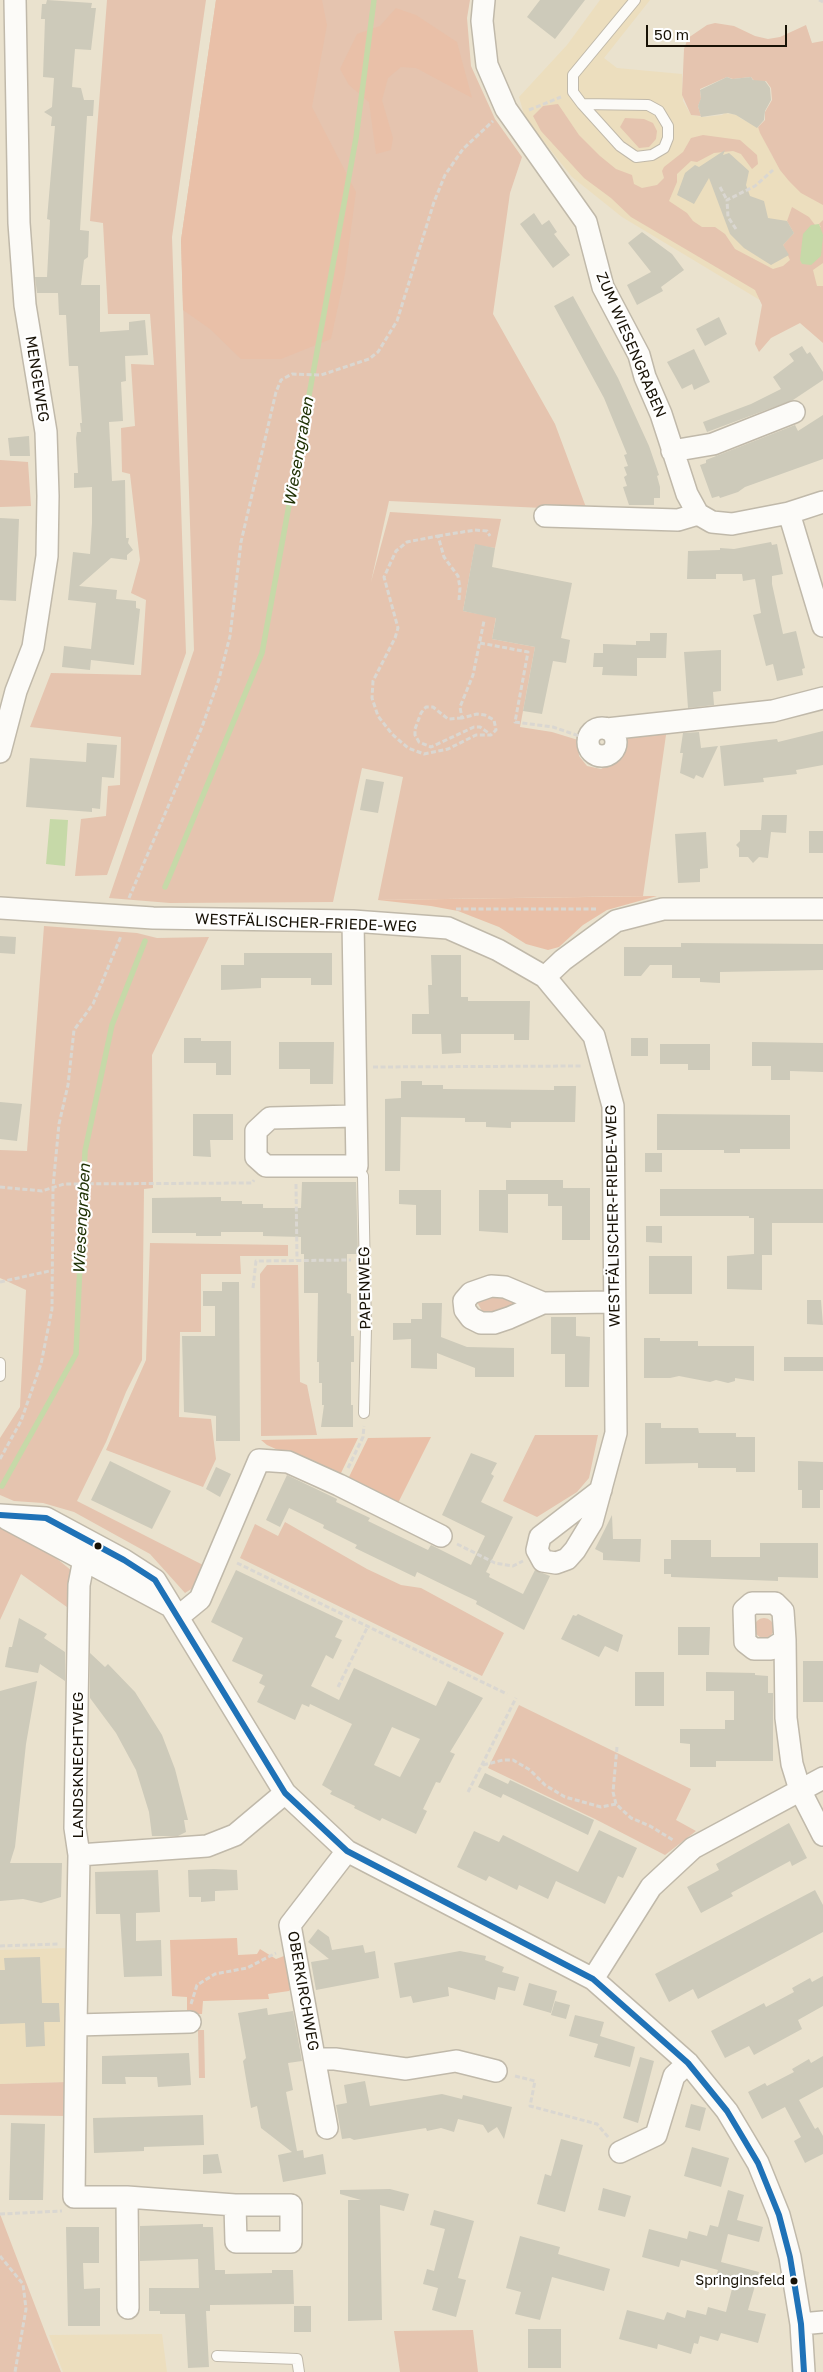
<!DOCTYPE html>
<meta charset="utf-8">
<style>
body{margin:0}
#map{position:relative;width:823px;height:2372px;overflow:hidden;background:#eae2ce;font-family:"Golos Text",sans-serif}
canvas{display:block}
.scale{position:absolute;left:646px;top:25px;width:141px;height:22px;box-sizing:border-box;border:2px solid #181206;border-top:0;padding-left:6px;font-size:15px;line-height:18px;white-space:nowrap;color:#181206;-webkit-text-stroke:4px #fff;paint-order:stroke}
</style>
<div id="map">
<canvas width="823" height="2372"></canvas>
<div class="scale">50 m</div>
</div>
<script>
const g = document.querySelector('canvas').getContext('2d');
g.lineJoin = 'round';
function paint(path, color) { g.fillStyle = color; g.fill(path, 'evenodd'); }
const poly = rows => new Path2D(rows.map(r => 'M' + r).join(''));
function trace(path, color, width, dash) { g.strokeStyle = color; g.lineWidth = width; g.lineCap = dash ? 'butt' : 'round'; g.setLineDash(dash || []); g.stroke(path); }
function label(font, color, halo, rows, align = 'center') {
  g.font = font + ' "Golos Text",sans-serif'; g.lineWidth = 4.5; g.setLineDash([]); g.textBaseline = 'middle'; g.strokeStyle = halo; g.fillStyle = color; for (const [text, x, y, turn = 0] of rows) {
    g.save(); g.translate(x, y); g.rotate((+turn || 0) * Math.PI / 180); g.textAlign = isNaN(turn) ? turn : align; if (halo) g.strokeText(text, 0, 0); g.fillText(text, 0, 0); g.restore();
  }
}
paint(poly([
 [600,0,650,0,604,58,617,68,682,74,683,101,691,115,704,117,722,115,725,113,738,115,740,118,758,127,773,157,823,41,823,326,793,320,622,217,572,177,525,118,519,97,567,45],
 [69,1948,68,2082,0,2084,0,1950],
 [162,2334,167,2372,63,2372,49,2335]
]), '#ecdebe');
paint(poly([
 [107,0,206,0,172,237,186,653,107,875,75,876,81,819,106,816,108,786,120,785,121,737,30,727,51,673,141,675,146,600,131,593,140,560,130,474,122,472,121,428,135,426,131,364,154,365,150,314,108,314,103,223,90,221],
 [216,0,470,0,467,18,471,66,495,119,522,157,510,193,493,314,555,424,587,510,389,501,371,582,390,512,501,519,495,548,475,545,463,611,496,617,492,639,535,647,520,727,552,732,578,740,579,756,587,766,601,769,618,760,626,739,639,730,667,728,643,896,378,900,403,777,362,768,333,902,170,903,109,898,194,650,181,240],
 [715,23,734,26,755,36,768,39,780,37,806,25,812,43,823,41,823,205,801,193,789,181,780,170,760,133,758,127,765,120,765,112,772,100,771,88,766,81,758,81,756,83,751,77,733,79,727,77,700,89,701,99,698,106,701,116,691,115,682,95,684,49,688,38,707,25],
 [558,104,579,135,600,156,616,169,632,175,634,184,642,188,657,185,664,178,662,171,664,167,683,152,691,138,703,135,740,140,757,155,758,164,752,169,741,154,733,151,714,153,697,162,691,161,677,174,677,182,669,201,687,213,693,221,702,227,715,227,725,234,735,249,773,269,783,266,790,260,783,245,794,233,787,221,792,207,809,217,815,225,811,225,821,227,819,224,823,220,823,263,813,270,817,286,823,286,823,343,800,323,771,338,759,352,755,344,762,305,755,290,631,217,611,198,584,178,541,131,533,116,543,106],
 [625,118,644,119,653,123,657,131,656,139,649,147,639,148,620,127],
 [0,460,28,462,31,506,0,507],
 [44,926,137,933,157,938,209,937,152,1055,153,1188,144,1189,142,1360,126,1392,106,1442,77,1501,205,1566,196,1586,185,1593,150,1554,74,1512,43,1503,14,1501,0,1495,0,1438,20,1407,26,1290,0,1278,0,1150,27,1151],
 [150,1243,288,1245,288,1256,240,1256,241,1274,201,1274,201,1332,180,1332,179,1417,211,1419,216,1459,203,1487,106,1450,146,1360],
 [267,1265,298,1265,300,1382,307,1385,317,1435,261,1436,260,1274],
 [493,1294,521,1303,487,1315,482,1311,477,1302,482,1298],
 [535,1435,598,1435,589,1478,577,1492,537,1517,503,1501],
 [285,1522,367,1569,401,1585,421,1588,504,1633,482,1676,240,1558,255,1524,278,1536],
 [0,1527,45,1549,72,1571,71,1610,21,1574,0,1620],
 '754 1628a10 10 0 1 1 20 0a10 10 0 1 1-20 0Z',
 [519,1705,691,1789,676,1820,696,1831,665,1855,595,1819,488,1768],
 [198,2030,204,2030,205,2078,199,2078],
 [68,2082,67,2116,0,2115,0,2084],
 [0,2214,47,2337,61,2372,0,2372],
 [473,2330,478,2372,400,2372,394,2331]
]), '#e5c4af');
paint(poly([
 [216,0,322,0,327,25,312,107,356,192,345,274,331,339,281,359,241,359,210,329,183,310,181,240],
 [396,8,416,15,457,42,472,98,416,68,401,67,388,78,382,100,393,138,391,150,376,154,369,102,349,85,340,69,357,34,380,26],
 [657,896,607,910,583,925,559,947,548,950,526,944,499,927,458,911,431,906,378,900],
 [431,1437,396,1507,348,1483,349,1477,368,1438],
 [358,1438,341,1473,337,1477,267,1445,261,1440],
 [237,1938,238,1955,257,1954,260,1949,276,1959,284,1956,291,1958,292,1987,289,1991,268,1994,269,1999,203,2001,202,2014,187,2014,187,1997,172,1996,170,1940]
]), '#e9c0a8');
paint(poly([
 [819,224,823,235,821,256,811,265,802,264,800,260,803,234,811,225],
 [50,819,68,820,65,866,46,864]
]), '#c6d9a8');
trace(poly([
 [165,887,262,653,356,138,374,0],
 [2,1486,76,1354,85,1151,112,1025,145,941]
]), '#c6d9a8', 5.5);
paint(poly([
 [47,0,92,3,91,8,96,8,91,50,75,49,72,87,81,88,84,100,94,100,93,116,87,116,85,148,80,230,89,231,88,257,84,260,81,285,100,285,100,332,129,330,129,322,145,320,148,355,125,356,126,381,121,382,123,421,109,422,112,481,125,480,126,538,129,538,128,543,133,550,127,555,127,560,111,558,79,586,117,590,116,599,136,601,136,608,140,609,134,665,91,660,90,670,62,667,64,646,91,649,96,603,68,600,73,552,90,554,92,523,92,487,74,488,74,473,78,473,76,438,77,432,81,432,80,423,82,423,78,366,69,366,66,315,59,315,58,293,37,293,35,277,47,277,50,220,47,219,55,126,51,126,52,117,44,112,52,107,54,78,43,77,45,19,41,19,42,4,46,4],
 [540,0,585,0,555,39,527,17],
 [727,77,732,79,751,77,753,80,765,81,770,88,771,100,765,111,764,120,757,128,736,115,728,113,701,117,698,106,701,98,700,90],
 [725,150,723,155,729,153,749,171,746,185,750,196,764,201,768,218,787,221,794,233,783,245,789,255,771,265,744,248,730,234,709,178,694,204,677,195,685,173,695,165,699,167],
 [534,213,542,225,549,220,557,232,554,234,570,255,553,268,520,224],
 [642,232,672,254,684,270,661,287,663,291,637,305,627,285,651,272,628,243],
 [573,296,618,378,649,446,659,475,657,476,660,487,660,498,654,498,654,505,629,505,623,487,627,486,624,477,627,475,624,467,628,466,624,455,627,454,604,398,554,306],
 [719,317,727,334,705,346,696,329],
 [802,346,807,354,810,352,823,372,823,380,793,400,707,432,703,422,751,404,781,389,773,377,794,361,789,354],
 [694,349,710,382,694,390,692,384,682,389,667,362],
 [823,415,823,459,745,487,738,492,720,498,719,496,712,498,700,465,706,463,706,460,795,425,798,431],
 [29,436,30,456,10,456,8,438],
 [0,518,19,519,16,601,0,600],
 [771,542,772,545,777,544,783,574,772,576,772,584,783,634,796,631,805,668,802,669,803,675,777,681,773,664,766,666,753,615,761,613,755,579,743,581,742,574,716,574,716,579,687,579,688,551,720,550,720,548,734,549],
 [475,544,495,548,492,567,572,583,561,638,570,640,566,663,553,661,542,714,523,711,535,647,492,639,496,618,463,611],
 [650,633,667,633,666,658,637,658,637,676,602,675,603,667,593,667,594,653,603,653,603,644,636,645,636,641,650,641],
 [721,650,721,691,713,692,714,705,688,708,684,652],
 [823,731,823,765,796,770,797,774,763,778,764,782,724,786,720,746,777,739,778,742],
 [699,732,701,748,718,746,703,778,696,775,694,779,680,773,683,753,680,753,683,733],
 [87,743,117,745,114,778,102,777,100,809,92,808,92,812,26,807,30,758,86,762],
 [366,779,384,782,378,813,360,810],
 [762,815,787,815,786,833,771,832,768,858,759,857,753,863,748,857,739,857,739,848,736,845,740,841,740,830,761,830],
 [809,831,823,831,823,853,809,853],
 [706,832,708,868,700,869,700,882,678,883,675,834],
 [0,936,16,937,15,954,0,953],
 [681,943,823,944,823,970,720,972,720,983,700,982,700,978,672,978,672,965,650,965,641,976,624,976,624,947,681,947],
 [244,953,332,953,332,985,311,985,311,978,261,978,261,988,221,990,221,965,244,965],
 [431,955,461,955,461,997,468,997,468,1001,530,1001,529,1040,514,1040,514,1034,461,1034,461,1053,442,1054,441,1034,412,1034,412,1014,429,1014,428,985,432,985],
 [184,1038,201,1038,201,1041,231,1041,231,1075,216,1075,216,1063,184,1063],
 [631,1038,648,1038,648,1056,631,1056],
 [279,1042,334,1042,333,1084,310,1084,310,1069,279,1069],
 [752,1042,823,1043,823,1072,790,1071,790,1080,771,1080,771,1066,752,1066],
 [660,1044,710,1044,710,1070,688,1070,688,1064,660,1064],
 [401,1081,422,1081,422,1085,443,1085,443,1089,554,1090,554,1086,576,1086,575,1122,511,1122,511,1128,486,1127,486,1122,465,1122,465,1118,401,1117,400,1171,385,1171,385,1099,401,1098],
 [0,1102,22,1104,17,1141,0,1139],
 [193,1114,233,1114,233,1140,210,1140,211,1157,193,1156],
 [657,1114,790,1115,790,1149,740,1149,740,1153,724,1153,724,1150,657,1150],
 [645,1153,662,1153,662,1172,645,1172],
 [506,1180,563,1180,563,1188,590,1188,590,1240,562,1240,562,1206,548,1206,548,1194,508,1194,508,1233,479,1231,479,1190,506,1190],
 [302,1182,356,1182,358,1254,347,1254,347,1293,351,1294,351,1336,354,1336,354,1362,351,1362,351,1405,353,1405,353,1427,321,1427,324,1405,322,1405,322,1383,319,1383,319,1362,317,1362,318,1293,304,1293,304,1254,301,1254,301,1237,263,1236,263,1232,221,1232,221,1236,196,1236,196,1233,152,1233,152,1198,221,1197,221,1201,242,1201,242,1204,263,1204,263,1208,301,1208],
 [660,1189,823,1189,823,1223,772,1223,772,1255,762,1255,762,1290,727,1289,727,1256,754,1254,754,1218,749,1218,749,1216,660,1216],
 [399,1190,441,1190,441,1235,416,1235,416,1205,399,1204],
 [646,1226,662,1226,662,1243,646,1242],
 [649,1256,692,1256,692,1294,649,1294],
 [222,1282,239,1282,240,1441,216,1441,216,1416,184,1412,182,1336,215,1336,215,1306,203,1306,203,1291,222,1291],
 [807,1300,821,1300,823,1325,807,1324],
 [422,1303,442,1303,441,1337,467,1347,514,1348,514,1377,475,1377,475,1368,437,1353,437,1369,411,1368,411,1339,393,1340,393,1323,411,1323,411,1319,422,1319],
 [551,1317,576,1317,576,1336,590,1337,589,1387,565,1387,565,1354,551,1354],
 [644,1338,660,1338,660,1341,698,1341,698,1346,754,1346,754,1381,735,1378,735,1381,728,1383,716,1380,710,1382,679,1376,670,1378,644,1378],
 [784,1357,823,1357,823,1371,784,1371],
 [645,1423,661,1423,661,1428,698,1428,699,1433,736,1433,736,1437,755,1437,755,1472,736,1472,736,1468,698,1468,698,1463,645,1464],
 [471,1453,497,1463,491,1474,494,1476,481,1502,513,1517,486,1572,490,1574,489,1577,523,1594,535,1570,550,1576,524,1630,476,1604,477,1601,460,1593,417,1572,415,1577,355,1548,357,1545,323,1528,324,1525,289,1508,280,1527,266,1520,287,1475,337,1499,336,1502,370,1518,368,1521,403,1538,428,1550,431,1545,471,1565,485,1536,442,1515],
 [110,1461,171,1491,152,1529,91,1500],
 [798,1461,823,1462,823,1490,820,1490,820,1508,802,1508,802,1490,798,1490],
 [216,1467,231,1474,220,1497,206,1489],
 [612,1515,613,1539,641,1539,640,1562,603,1560,603,1553,595,1549],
 [671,1540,711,1540,711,1557,760,1557,760,1543,818,1543,818,1578,778,1577,778,1581,671,1577,671,1574,664,1574,664,1559,671,1559],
 [236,1570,343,1621,335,1637,342,1640,333,1659,326,1655,311,1686,339,1700,354,1668,436,1706,448,1681,483,1698,450,1752,455,1754,440,1783,436,1782,423,1809,427,1811,416,1834,382,1818,380,1821,354,1808,355,1806,330,1794,332,1791,322,1785,352,1724,310,1704,309,1707,302,1704,295,1720,257,1702,265,1686,259,1683,263,1675,232,1661,243,1638,211,1622],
 [392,1727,420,1739,400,1777,374,1765],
 [578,1614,623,1635,618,1652,605,1646,599,1657,561,1639,573,1615,576,1616],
 [19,1618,47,1634,44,1638,65,1652,65,1681,40,1664,38,1673,5,1667,9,1647,12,1647],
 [678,1627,710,1627,709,1655,678,1655],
 [90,1653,105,1667,108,1664,135,1692,162,1735,175,1769,188,1820,184,1820,186,1832,178,1836,152,1836,149,1812,136,1770,116,1733,90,1698],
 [803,1661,823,1661,823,1702,803,1702],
 [635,1672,664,1672,664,1706,635,1706],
 [706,1672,755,1673,755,1675,768,1676,768,1693,773,1693,773,1761,716,1761,716,1767,690,1767,690,1744,680,1743,680,1729,725,1729,725,1720,734,1720,734,1691,706,1691],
 [37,1681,26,1744,15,1847,10,1863,62,1863,61,1897,41,1903,23,1899,0,1901,0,1691],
 [485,1773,508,1784,503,1794,510,1780,594,1820,588,1835,503,1794,501,1798,478,1787],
 [789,1823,807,1858,792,1866,790,1861,731,1893,733,1896,701,1913,687,1887,719,1870,716,1864],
 [599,1830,637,1848,623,1878,618,1876,605,1904,556,1881,548,1899,519,1885,517,1890,489,1876,486,1881,457,1867,474,1831,499,1842,503,1835,578,1872],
 [214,1869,237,1870,238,1890,215,1891,215,1901,201,1902,201,1897,189,1897,188,1870],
 [158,1870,160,1912,136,1913,136,1941,161,1940,162,1976,124,1977,120,1914,96,1914,95,1872],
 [815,1890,823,1905,823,1932,698,1999,693,1989,669,2002,655,1974],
 [318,1929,329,1937,332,1950,363,1945,365,1953,375,1951,379,1978,316,1990,311,1962,329,1959,308,1942],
 [460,1951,486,1956,485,1960,504,1967,502,1972,519,1977,515,1991,498,1987,495,2000,448,1987,449,1996,413,2003,411,1996,400,1998,394,1963],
 [40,1957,42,2003,59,2003,60,2022,44,2022,45,2046,26,2047,25,2023,0,2024,0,1970,5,1970,4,1958],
 [823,1976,823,2006,798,2020,802,2029,754,2055,749,2046,725,2058,711,2031,764,2003,766,2007,794,1992,792,1988,810,1978,812,1982],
 [529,1983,557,1991,551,2013,523,2005],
 [555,2001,570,2005,566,2019,551,2015],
 [267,2008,268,2015,293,2011,302,2061,288,2063,293,2090,286,2092,297,2151,303,2150,304,2158,323,2154,326,2174,283,2182,278,2155,292,2152,261,2128,257,2106,251,2108,243,2061,246,2058,238,2013],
 [575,2015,604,2022,600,2036,635,2047,630,2067,594,2057,598,2044,569,2036],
 [189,2053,191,2085,158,2087,157,2077,125,2077,126,2084,102,2084,102,2056],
 [823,2056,823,2087,799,2100,815,2129,818,2127,823,2136,823,2154,805,2163,794,2141,801,2137,785,2107,762,2119,748,2092,765,2083,767,2086,794,2072,792,2069,809,2059,811,2063],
 [640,2057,654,2061,638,2123,623,2118],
 [365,2081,370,2106,442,2094,462,2099,463,2095,512,2107,504,2139,497,2127,488,2133,483,2125,458,2119,454,2132,441,2128,427,2131,426,2128,354,2140,350,2138,342,2139,336,2105,347,2103,344,2085],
 [691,2104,706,2108,700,2131,685,2127],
 [203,2115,204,2145,144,2147,144,2151,94,2153,93,2118],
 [11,2123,45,2124,43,2200,9,2200],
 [561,2139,583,2145,565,2212,537,2204,545,2174,551,2176],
 [692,2147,729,2158,721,2187,684,2176],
 [218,2154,222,2173,203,2174,203,2155],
 [603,2188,631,2196,625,2217,598,2210],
 [390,2189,409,2194,404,2211,380,2205,382,2320,348,2321,348,2200,361,2200,340,2194,340,2190],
 [728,2190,744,2195,737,2220,763,2227,759,2242,728,2234,721,2262,759,2272,748,2310,766,2314,758,2343,721,2333,718,2341,700,2336,698,2344,694,2343,691,2354,658,2344,657,2349,619,2339,627,2310,664,2320,667,2312,685,2318,687,2310,706,2315,708,2307,726,2312,734,2281,716,2277,718,2270,681,2260,679,2267,642,2257,649,2229,687,2239,689,2231,707,2236,710,2225,718,2227],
 [434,2210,474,2221,458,2278,466,2280,456,2317,432,2310,438,2288,423,2284,427,2269,434,2271,445,2229,430,2225],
 [203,2224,203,2227,213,2227,215,2270,225,2270,225,2274,272,2273,272,2270,293,2270,294,2304,210,2305,210,2311,206,2311,209,2367,188,2368,185,2314,160,2314,160,2311,149,2311,149,2288,199,2288,198,2259,140,2261,140,2226],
 [66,2227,99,2227,99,2263,83,2263,84,2289,100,2288,100,2326,68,2326],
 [520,2236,560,2247,558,2254,610,2269,604,2291,552,2277,540,2320,515,2314,521,2292,506,2288],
 [294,2306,311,2306,311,2332,294,2332],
 [528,2329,561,2329,561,2368,528,2368]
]), '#cdcaba');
const service = poly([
 [582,104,648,105,659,111,668,126,668,138,664,148,652,155,636,157,620,146,582,104],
 [582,104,573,92,573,75,635,0],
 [357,1166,363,1176,366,1329,364,1413],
 [0,1363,0,1376],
 [217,2356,297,2359,299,2372]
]);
const minor = poly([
 [484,0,482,21,487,65,506,109,586,222,603,287,639,355,645,377,661,414,687,494,698,514],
 [672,451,713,444,794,412],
 [789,513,823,626],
 [545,516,678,520,698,514,712,522,732,524,789,513,823,502],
 '588 742a14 14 0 1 1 28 0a14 14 0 1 1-28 0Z',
 [607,729,773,711,823,698],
 [0,752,16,691,33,647,47,556,48,496,46,432,25,305,19,223,15,0],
 [0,908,153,918,353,921,448,928,498,950,545,977,594,1036,613,1106,616,1433,592,1522,575,1550,567,1559,556,1563,543,1561,537,1550,540,1537,601,1490],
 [353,921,357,1166,266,1166,256,1157,256,1131,270,1118,355,1116],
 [545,977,563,960,616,921,663,909,823,909],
 [543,1303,505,1287,491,1286,471,1293,464,1301,465,1310,471,1318,481,1323,494,1323,509,1318,543,1303,614,1302],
 [0,1515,46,1518,124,1560,155,1580,285,1793,347,1851,593,1979,688,2063,727,2111,758,2163,779,2215,790,2257,801,2324,804,2372],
 [7,1519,170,1606],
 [91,1543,84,1559,79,1585,75,1828,79,1855,207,1846,235,1835,285,1793],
 [178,1617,200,1599,259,1460,288,1462,339,1485,441,1536],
 [785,1640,783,1611,775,1603,752,1603,744,1610,745,1642,754,1649,771,1649,785,1640,786,1718,792,1764,800,1790,823,1835],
 [79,1855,76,2025,190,2022],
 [593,1979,651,1887,693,1848,823,1778],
 [76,2025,74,2197,127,2197,128,2308],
 [315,2059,335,2059,406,2069,456,2061,496,2071],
 [327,2128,290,1925,347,1851],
 [620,2152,656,2135,674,2076,688,2063],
 [127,2197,235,2205,291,2205,291,2242,236,2242,235,2205],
 [801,2324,823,2322]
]);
trace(service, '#c0b9aa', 12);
trace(minor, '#c0b9aa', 24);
trace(poly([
 [819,0,823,2],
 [529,110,561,97],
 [720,187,727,200],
 [736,229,728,217,727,200,755,186,773,170],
 [438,536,475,530,487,531,490,536],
 [459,600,460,588,458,576,444,557,438,536,407,542,396,551,384,577,398,628,395,638,373,681,372,698,378,716,392,734,408,748,424,754,448,749,476,735,491,735,496,730,494,720,485,715,477,714,462,718,460,707,473,675,484,621],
 [480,643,528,652,515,722,553,727,588,739],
 [462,718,448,719,433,707,426,707,421,713,415,729,415,735,419,742,431,747,474,727,480,727,490,734],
 [129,898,202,727,219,679,230,636,241,542,276,392,281,380,292,374,321,375,369,359,378,352,397,321,434,202,445,175,463,149,493,121],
 [456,909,598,909],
 [373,1067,582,1066],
 [296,1184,297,1260],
 [0,1187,42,1191,64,1184,252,1183,254,1180],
 [0,1282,54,1270],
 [253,1288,256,1261,351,1260],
 [0,1459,21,1421,41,1364,52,1309,53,1187,59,1124,68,1085,74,1030,93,1004,121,936],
 [348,1468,363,1437,364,1426],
 [457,1544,495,1563,513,1566,523,1561],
 [237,1563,507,1694],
 [338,1687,368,1626],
 [617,1747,613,1792,616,1804,631,1818,650,1826,673,1840],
 [483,1765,503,1760,513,1760,530,1770,545,1785,565,1797,601,1807,616,1804],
 [468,1792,516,1698],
 [0,1946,59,1944],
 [191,2004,197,1985,215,1974,247,1968,276,1953],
 [515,2076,535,2081,530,2106,597,2124,609,2138],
 [0,2214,62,2211],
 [0,2256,23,2284,26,2309,15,2372]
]), '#dad7d1', 3, [5, 2.5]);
trace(service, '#fcfbf8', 10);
trace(minor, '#fcfbf8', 21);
trace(poly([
 [0,1515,46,1518,124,1560,155,1580,285,1793,347,1851,593,1979,688,2063,727,2111,758,2163,779,2215,790,2257,801,2324,804,2372]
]), '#1f72b7', 6);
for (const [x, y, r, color] of [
 [98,1546,4.5,"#181206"],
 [794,2281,4.5,"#181206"]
]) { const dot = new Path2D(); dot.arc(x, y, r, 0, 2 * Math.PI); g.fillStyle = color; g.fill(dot); trace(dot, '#fff', 2); }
label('14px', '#181206', '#fff', [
 ["Springinsfeld",785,2281]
], 'right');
label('15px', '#181206', '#fff', [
 ["ZUM WIESENGRABEN",631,345,67],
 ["MENGEWEG",37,379,81],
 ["WESTFÄLISCHER-FRIEDE-WEG",306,923,2],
 ["WESTFÄLISCHER-FRIEDE-WEG",613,1216,-91],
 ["PAPENWEG",365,1288,-91],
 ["LANDSKNECHTWEG",78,1765,-90],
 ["OBERKIRCHWEG",303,1991,80]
]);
label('italic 16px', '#203205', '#fff', [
 ["Wiesengraben",299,452,-80],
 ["Wiesengraben",82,1219,-87]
]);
</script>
